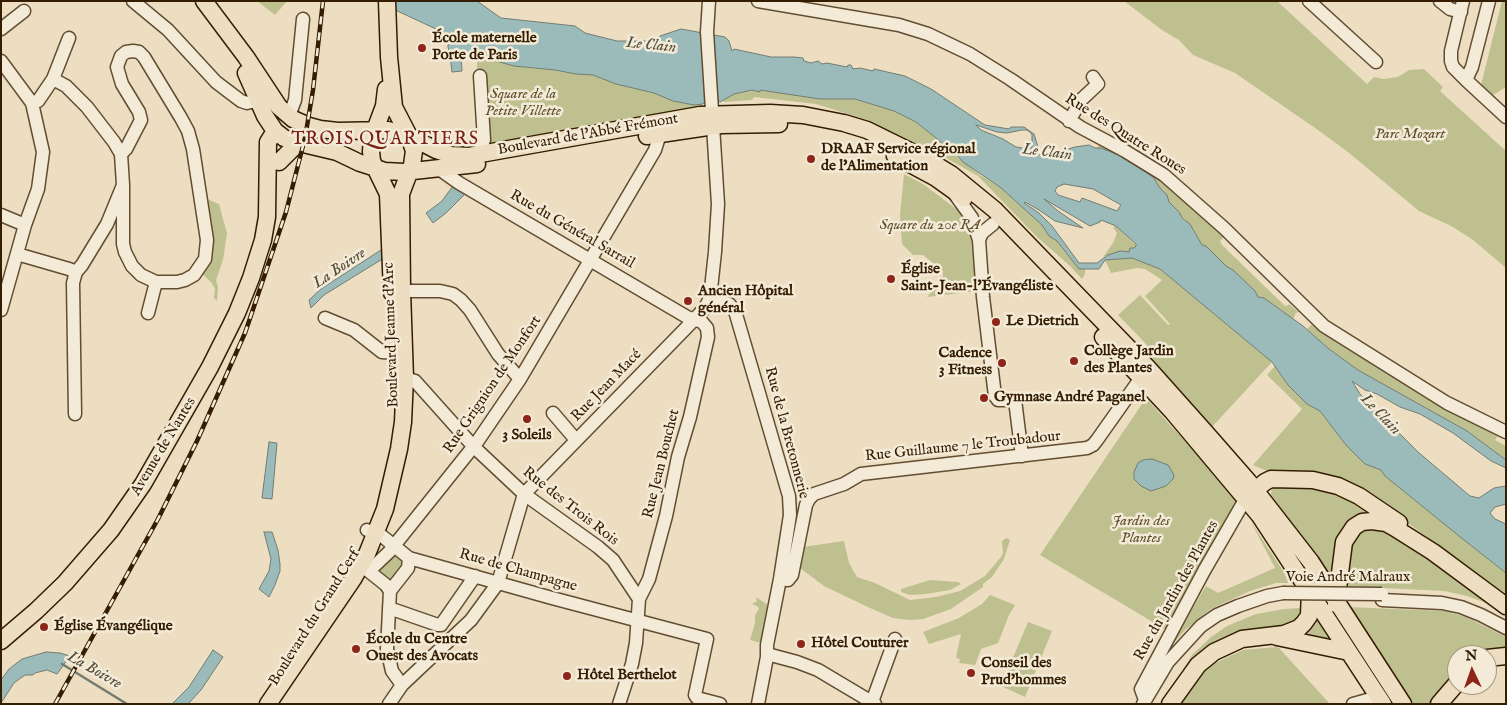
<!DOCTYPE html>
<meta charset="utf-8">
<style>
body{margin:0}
#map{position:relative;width:1507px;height:705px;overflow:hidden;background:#eddec2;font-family:"IM FELL English",serif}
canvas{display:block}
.frame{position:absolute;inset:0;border:2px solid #341d01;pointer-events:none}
.north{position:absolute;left:1447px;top:645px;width:50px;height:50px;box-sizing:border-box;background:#f3ead7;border:1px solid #a79881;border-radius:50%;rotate:357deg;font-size:14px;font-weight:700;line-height:20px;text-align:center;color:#341d01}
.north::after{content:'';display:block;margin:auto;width:18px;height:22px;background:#8f2418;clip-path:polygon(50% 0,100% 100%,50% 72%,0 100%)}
</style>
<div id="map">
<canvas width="1507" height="705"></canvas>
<div class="frame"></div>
<div class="north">N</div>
</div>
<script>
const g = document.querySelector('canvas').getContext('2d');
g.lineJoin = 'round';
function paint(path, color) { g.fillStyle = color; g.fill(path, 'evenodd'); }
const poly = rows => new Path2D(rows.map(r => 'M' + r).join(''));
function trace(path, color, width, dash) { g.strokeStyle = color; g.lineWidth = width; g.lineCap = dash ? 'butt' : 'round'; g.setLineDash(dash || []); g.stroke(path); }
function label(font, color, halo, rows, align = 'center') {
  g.font = font + ' "IM FELL English",serif'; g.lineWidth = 5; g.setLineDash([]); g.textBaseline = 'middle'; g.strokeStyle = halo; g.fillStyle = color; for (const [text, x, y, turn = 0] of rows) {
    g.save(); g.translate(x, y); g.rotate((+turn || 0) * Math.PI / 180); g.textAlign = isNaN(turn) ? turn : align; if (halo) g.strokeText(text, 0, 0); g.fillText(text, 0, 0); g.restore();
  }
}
paint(poly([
 [257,1,287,1,275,15],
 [1124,1,1277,1,1367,84,1374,77,1384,79,1398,77,1409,70,1424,69,1443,87,1440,91,1506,151,1506,268,1473,240,1453,227,1419,211,1348,152,1318,130,1235,73,1193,55,1179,40,1162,30],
 [1502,1,1506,1,1506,87,1493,95,1481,85],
 [477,56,530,68,555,70,576,74,593,75,616,84,654,93,673,101,694,105,703,104,701,107,642,120,497,145,484,140,477,74],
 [752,90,774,91,820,99,855,99,894,111,916,122,980,175,1000,187,1042,225,1049,236,1057,241,1079,269,1085,269,1085,274,1082,279,1070,266,1037,237,978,176,941,155,867,120,816,104,754,97,752,100,725,102,722,101,734,94],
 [1100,143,1148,168,1227,234,1220,241,1222,245,1284,305,1287,306,1289,304,1297,311,1301,311,1296,313,1293,319,1264,298,1258,297,1233,270,1226,266,1210,252,1209,248,1202,245,1194,230,1169,202,1164,191,1160,188,1153,177,1126,158,1101,148,1097,148],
 [904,174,923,184,959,211,965,218,973,234,977,291,927,297,943,276,943,271,923,255,913,255,902,244,900,215],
 [207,199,219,204,227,233,223,260,216,280,218,287,217,301,214,298,215,289,211,282,201,273,212,241],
 [1116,226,1136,245,1136,247,1134,248,1130,248,1129,253,1120,251,1103,257,1113,243,1117,233,1113,227],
 [1132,258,1160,269,1272,362,1211,428,1139,352,1147,345,1118,315,1140,295,1168,325,1170,324,1145,296,1162,280,1145,269,1137,268,1111,273,1105,260],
 [1314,322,1500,433,1495,440,1506,446,1506,460,1467,431,1358,370,1329,349,1307,329],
 [1275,366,1288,385,1307,404,1320,411,1346,445,1365,464,1381,470,1385,476,1459,536,1506,573,1506,594,1369,495,1270,472,1253,465,1302,409,1267,375],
 [1146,398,1235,497,1235,503,1168,631,1040,555],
 [1320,485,1378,513,1363,520,1335,583,1271,495,1272,486],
 [1251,522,1291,583,1276,583,1250,591,1211,609,1185,630,1166,653,1206,586,1218,593,1275,568],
 [1360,528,1388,528,1492,605,1467,596,1444,591,1341,586,1343,556],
 [1007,538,1010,540,1004,559,992,577,983,584,983,587,951,609,923,619,909,620,893,618,870,608,824,586,800,568,803,547,844,541,849,563,857,577,875,583,910,600,936,597,960,591,985,576,1001,557,1003,553,1002,542,1003,540],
 [393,553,402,558,404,563,391,581,389,581,379,574,378,568],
 [930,580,958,582,961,584,950,590,926,594,910,595,901,592,901,589],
 [990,595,1015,605,1009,615,998,643,981,649,975,665,959,663,960,660,956,657,961,634,929,644,923,632,959,618,982,604],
 [756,597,768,605,761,643,750,640,755,623,755,615,759,609,757,606,752,604,757,601],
 [1347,607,1445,611,1466,617,1506,637,1506,652,1484,655,1457,655,1457,678,1441,696,1430,704,1413,704],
 [1300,608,1307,608,1294,624,1259,632,1174,685,1192,655,1211,637,1227,626,1256,614,1284,609],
 [1313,614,1328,637,1334,647,1297,634],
 [1028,622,1052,631,1025,697,1001,686],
 [1276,647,1279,648,1330,704,1178,704,1198,676,1209,666,1243,650]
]), '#bec08f');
const water = poly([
 [376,1,477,1,501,18,575,26,585,33,617,41,656,41,660,36,681,29,725,37,729,41,732,51,734,49,771,57,794,57,803,58,804,61,811,63,818,61,822,64,827,63,847,67,848,65,851,65,853,69,860,68,873,71,874,69,905,76,931,89,985,125,1009,129,1011,127,1024,127,1034,134,1038,147,1035,153,1041,155,1050,156,1059,152,1063,154,1068,149,1075,147,1089,145,1095,148,1101,148,1126,158,1153,177,1160,188,1167,195,1169,202,1179,212,1183,219,1190,224,1202,245,1206,246,1226,266,1233,270,1255,291,1258,297,1264,298,1303,326,1329,349,1358,370,1467,431,1506,460,1506,468,1491,461,1453,433,1420,414,1400,407,1377,394,1365,390,1352,381,1360,394,1418,452,1470,496,1479,498,1494,488,1506,486,1506,504,1495,507,1490,513,1495,519,1506,524,1506,573,1459,536,1385,476,1381,470,1365,464,1346,445,1320,411,1307,404,1288,385,1272,362,1160,269,1132,258,1105,260,1099,269,1079,269,1057,241,1049,236,1042,225,1000,187,963,162,957,155,916,122,894,111,855,99,820,99,760,90,760,92,752,90,734,94,720,102,717,99,705,101,703,104,694,105,673,101,654,93,616,84,593,75,576,74,555,70,514,66,471,54,461,55,462,71,452,72,450,55,448,47,448,42,438,30,376,1],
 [976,125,997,132,1007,133,1022,130,1027,130,1032,134,1032,147,1029,149,1016,147,1003,139,981,130,976,125],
 [1064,184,1093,189,1121,205,1117,211,1082,198,1080,202,1058,195,1055,191,1057,187,1064,184],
 [1044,199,1090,226,1100,222,1101,220,1116,226,1136,244,1136,246,1134,248,1130,248,1129,252,1120,251,1108,255,1097,263,1079,263,1052,226,1039,213,1024,203,1025,202,1039,210,1055,221,1083,228,1058,211,1044,199],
 [453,186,465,194,446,213,433,223,426,213,442,201,453,186],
 [384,248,384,258,324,295,311,308,309,300,321,289,384,248],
 [269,442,277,443,272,499,262,498,269,442],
 [1152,459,1168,465,1174,475,1173,479,1166,486,1151,491,1141,486,1134,479,1134,472,1138,463,1143,460,1152,459],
 [264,532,272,532,278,550,280,564,280,571,275,585,269,597,259,589,269,571,271,559,264,532],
 [213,650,223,657,201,690,188,704,172,704,189,687,213,650],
 [46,652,60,653,70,656,57,674,47,670,35,673,33,675,25,675,14,683,1,703,1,680,9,669,22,659,46,652]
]);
paint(water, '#9bbbbb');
trace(water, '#727c71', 1);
trace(poly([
 [62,664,127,704]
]), '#727c71', 2.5);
const minor = poly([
 [133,1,168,30,216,82,241,101,247,103,265,99],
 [758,1,899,25,928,34,970,54,1010,79,1080,127,1125,151,1164,175,1224,228,1324,326,1447,403,1506,432],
 [1309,1,1376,62],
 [1440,1,1450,9,1461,12],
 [1463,1,1451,51,1451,61,1453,67,1466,80,1506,117],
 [1,29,24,11],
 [1,61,32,103,43,152,38,189,25,225,1,310],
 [1466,80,1472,67,1489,1],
 [32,103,38,101,53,79,69,38],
 [289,116,295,100,303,19],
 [1069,121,1082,99,1098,84,1093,77],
 [121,154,126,149,141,120,139,112,122,84,117,67,121,56,126,52,133,51,139,52,144,57,181,118,188,131,193,149,207,240,205,259,194,275,185,280,177,282,156,282,141,275,132,266,125,252,123,244,123,185],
 [478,155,484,140,480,76],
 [434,169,442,171,459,183,687,317,702,322,707,328,708,337,690,417,678,457,666,516,649,579,639,599,636,643,632,664,619,704],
 [954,193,972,218,979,240,983,297,995,396,998,400,1015,400,1022,456],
 [1,215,25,225],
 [979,240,982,233,993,224],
 [17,254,69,269,76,272,82,265,107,224,123,185,121,154,114,142,87,107,66,86,53,79],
 [402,291,440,291,453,294,461,300,470,310,498,354,520,379],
 [710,298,729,304,735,311,789,496,790,515,780,579,767,645,767,657,758,704],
 [148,313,156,282],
 [325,318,354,330,382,352,396,353],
 [405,378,415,381,474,447,524,494,598,547,613,560,639,599],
 [553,413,576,440],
 [75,414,73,283,76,272],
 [367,530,382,536,409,558,552,598,707,639,695,695,697,698,720,704],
 [353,562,366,569,386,585,390,591],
 [369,571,389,552,477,442,520,379,655,150,660,134,664,128],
 [780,579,788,580,792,575,806,505,809,499,814,494,844,484,861,474,1087,448,1093,445,1097,440,1145,372],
 [390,591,387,649,392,671,402,685],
 [390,591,408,568,409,558],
 [1382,600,1442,603,1461,607,1481,615,1506,628],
 [389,608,438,625,441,625,475,576],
 [767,654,797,662,818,670,875,704],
 [1145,700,1141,689,1204,571,1246,498],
 [872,702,895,639],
 [389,704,402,685,471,620,498,583,524,494,687,327,705,308,710,298,715,252,718,204,707,32,709,1],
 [1143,704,1168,662,1201,626,1217,615,1238,606,1267,596,1283,593],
 [1353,704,1378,697]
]);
const major = poly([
 [204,1,246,57,279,107,293,119,309,126,320,129,338,131,388,130,409,136,436,150,451,155,469,156,700,115,770,113,803,115,844,123,867,130,928,160,951,174,995,210,1148,368,1206,433,1248,481,1311,562,1403,704],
 [246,73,265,116,275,131,284,138,299,143,337,152,360,163,385,171,404,172,477,164],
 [386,89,384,106,372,138,371,151,372,161,388,194,392,293],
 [647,136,721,125,779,124],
 [895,156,936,178,964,198],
 [279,162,298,143],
 [1103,337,1172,411,1260,516,1383,704],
 [1248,496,1265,482,1271,479,1313,480,1338,486,1359,496,1399,523],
 [1336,604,1344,542,1354,527,1362,522,1372,521,1386,523,1395,528,1433,552,1506,606],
 [1277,637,1349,652],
 [1,641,36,611,65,583,111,530,143,484,210,367,237,313,251,278,263,240,267,217,268,142,275,131],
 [1487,658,1506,656],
 [268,704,353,579,367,554,385,509,399,449,403,422,405,378,402,291,401,194,412,165,414,151,409,136,394,107,389,57,387,1],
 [1170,704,1198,665,1214,652,1242,639,1284,634,1299,628,1304,623,1309,616,1310,589],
 [1439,704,1457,683]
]);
trace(minor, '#624d31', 15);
trace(major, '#341d01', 19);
trace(minor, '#f3ead7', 12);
trace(major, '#eddec2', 16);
const rail = poly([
 [55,704,158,519,197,441,245,333,286,212,305,138,313,90,323,1]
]);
trace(rail, '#341d01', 4.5);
trace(rail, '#f3ead7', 2.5, [8]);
const minorBridge = poly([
 [1283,593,1382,594]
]);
trace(minorBridge, '#624d31', 15, []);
trace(minorBridge, '#f3ead7', 12);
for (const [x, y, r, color] of [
 [422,48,5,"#8f2418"],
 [811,159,5,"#8f2418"],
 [891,279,5,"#8f2418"],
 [688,301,5,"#8f2418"],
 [996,322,5,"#8f2418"],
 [1074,361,5,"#8f2418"],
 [1002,363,5,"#8f2418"],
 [984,398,5,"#8f2418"],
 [527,419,5,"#8f2418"],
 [44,627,5,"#8f2418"],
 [801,644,5,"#8f2418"],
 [356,649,5,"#8f2418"],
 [971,673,5,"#8f2418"],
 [567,676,5,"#8f2418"]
]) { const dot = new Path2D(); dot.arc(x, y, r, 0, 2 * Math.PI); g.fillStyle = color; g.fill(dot); trace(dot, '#f3ead7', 2); }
label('bold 15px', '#341d01', '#f3ead7', [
 ["École maternelle",432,39],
 ["Porte de Paris",432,56],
 ["DRAAF Service régional",821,150],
 ["de l'Alimentation",821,167],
 ["Église",901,270],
 ["Saint-Jean-l'Évangéliste",901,287],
 ["Ancien Hôpital",698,292],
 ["général",698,309],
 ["Le Dietrich",1006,322],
 ["Collège Jardin",1084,352],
 ["des Plantes",1084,369],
 ["Cadence",992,354,"right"],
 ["3 Fitness",992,371,"right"],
 ["Gymnase André Paganel",994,398],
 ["3 Soleils",527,436,"center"],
 ["Église Évangélique",54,627],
 ["École du Centre",366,640],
 ["Ouest des Avocats",366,657],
 ["Hôtel Couturer",811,644],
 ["Conseil des",981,664],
 ["Prud'hommes",981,681],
 ["Hôtel Berthelot",577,676]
], 'left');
label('italic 15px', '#5d4e2c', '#f3ead7', [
 ["Square de la",523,95],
 ["Petite Villette",523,112],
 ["Parc Mozart",1410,135],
 ["Square du 20e RA",930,226],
 ["Jardin des",1141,522],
 ["Plantes",1141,539]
]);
label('15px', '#341d01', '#f3ead7', [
 ["Boulevard de l'Abbé Frémont",588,135,-10],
 ["Rue des Quatre Roues",1125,135,32],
 ["Rue du Général Sarrail",572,230,30],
 ["Boulevard Jeanne d’Arc",392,335,-92],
 ["Rue Grignion de Monfort",493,385,-56],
 ["Rue Jean Macé",607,386,-46],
 ["Rue de la Bretonnerie",786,433,75],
 ["Avenue de Nantes",164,447,-59],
 ["Rue Guillaume 7 le Troubadour",963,447,-6],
 ["Rue Jean Bouchet",662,464,-76],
 ["Rue des Trois Rois",570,507,38],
 ["Rue de Champagne",518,571,16],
 ["Voie André Malraux",1348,578],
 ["Rue du Jardin des Plantes",1177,591,-61],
 ["Boulevard du Grand Cerf",315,618,-58]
]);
label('italic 16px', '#534c39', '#f3ead7', [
 ["Le Clain",651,46,6],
 ["Le Clain",1047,153,7],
 ["La Boivre",340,269,-34],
 ["Le Clain",1380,415,46],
 ["La Boivre",94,671,30]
]);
g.letterSpacing = '1px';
label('18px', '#7a1f14', '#f3ead7', [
 ["TROIS QUARTIERS",385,140]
]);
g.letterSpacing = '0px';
</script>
